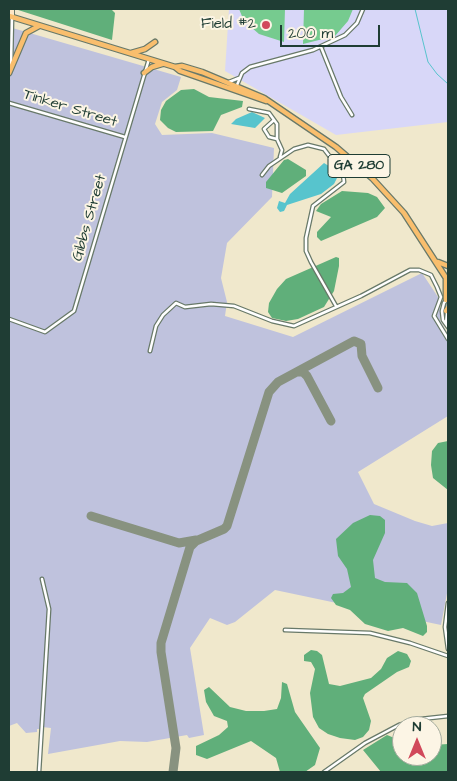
<!DOCTYPE html>
<style>
body{margin:0}
#map{position:relative;width:457px;height:781px;overflow:hidden;background:#f0e8cc;font-family:"Architects Daughter",sans-serif}
canvas{display:block}
.frame{position:absolute;inset:0;border:10px solid #1f3d34;pointer-events:none}
.north{position:absolute;left:392px;top:716px;width:50px;height:50px;box-sizing:border-box;background:#fcf5e5;border:1px solid #a4ab9e;border-radius:50%;rotate:0deg;font-size:14px;font-weight:700;line-height:20px;text-align:center;color:#1f3d34}
.north::after{content:'';display:block;margin:auto;width:18px;height:22px;background:#d1495b;clip-path:polygon(50% 0,100% 100%,50% 72%,0 100%)}
.scale{position:absolute;left:280px;top:25px;width:100px;height:22px;box-sizing:border-box;border:2px solid #1f3d34;border-top:0;padding-left:6px;font-size:15px;line-height:18px;white-space:nowrap;color:#1f3d34;-webkit-text-stroke:4px #fcf5e5;paint-order:stroke}
</style>
<div id="map">
<canvas width="457" height="781"></canvas>
<div class="frame"></div>
<div class="north">N</div>
<div class="scale">200 m</div>
</div>
<script>
const g = document.querySelector('canvas').getContext('2d');
g.lineJoin = 'round';
function paint(path, color) { g.fillStyle = color; g.fill(path, 'evenodd'); }
const poly = rows => new Path2D(rows.map(r => 'M' + r).join(''));
function trace(path, color, width, dash) { g.strokeStyle = color; g.lineWidth = width; g.lineCap = dash ? 'butt' : 'round'; g.setLineDash(dash || []); g.stroke(path); }
function label(font, color, halo, rows, align = 'center') {
  g.font = font + ' "Architects Daughter",sans-serif'; g.lineWidth = 4; g.setLineDash([]); g.textBaseline = 'middle'; g.strokeStyle = halo; g.fillStyle = color; for (const [text, x, y, turn = 0] of rows) {
    g.save(); g.translate(x, y); g.rotate((+turn || 0) * Math.PI / 180); g.textAlign = isNaN(turn) ? turn : align; if (halo) g.strokeText(text, 0, 0); g.fillText(text, 0, 0); g.restore();
  }
}
paint(poly([
 [229,9,448,9,448,122,336,135,225,71]
]), '#d8d7f8');
paint(poly([
 [9,27,181,77,177,90,162,102,155,124,162,135,212,133,274,148,272,197,227,243,221,278,227,302,225,316,293,337,422,273,440,300,440,320,448,334,448,416,358,472,374,504,415,521,432,526,448,523,448,588,441,625,275,590,235,622,227,625,210,618,190,648,204,735,189,738,187,735,147,742,120,741,48,754,51,728,42,727,41,729,37,729,37,732,26,733,17,723,9,726]
]), '#bfc2dd');
paint(poly([
 [239,9,285,9,284,42,259,34,244,21],
 [304,9,353,9,348,21,335,36,303,44]
]), '#76cb8f');
paint(poly([
 [15,9,111,9,115,13,112,40],
 [194,89,209,97,243,101,242,107,221,115,213,131,176,132,168,128,160,120,161,110,166,101,181,90],
 [288,159,306,170,306,176,282,193,266,188,266,182,284,160],
 [342,191,368,193,377,197,385,208,377,217,321,241,317,237,317,232,331,217,316,211,321,204],
 [336,257,339,258,339,266,334,291,324,307,298,319,286,321,272,318,268,312,269,303,277,289,286,279],
 [448,441,448,490,433,478,431,465,432,451,438,443],
 [370,515,380,516,385,520,385,533,373,560,375,578,385,582,407,583,417,593,427,626,427,632,423,636,403,628,388,631,365,624,350,610,336,605,331,598,333,594,343,593,351,587,347,569,338,556,336,539,353,523],
 [311,650,317,651,322,655,329,684,340,686,371,678,381,669,387,658,398,651,407,654,411,661,409,667,397,672,365,694,363,698,371,721,369,730,363,737,355,740,340,738,328,734,319,728,313,717,310,693,315,669,311,662,304,661,304,655],
 [282,682,287,684,295,712,320,748,315,765,305,772,280,772,276,758,251,741,207,759,196,755,196,746,219,735,228,727,227,721,214,716,206,702,204,690,209,687,230,707,246,711,264,711,277,709,281,698],
 [387,735,402,741,402,756,432,756,432,745,448,744,448,772,381,772,363,750]
]), '#60af7a');
paint(poly([
 [252,112,265,118,255,128,231,124,236,119],
 [324,163,332,168,333,174,337,178,334,184,321,194,287,205,284,211,280,212,277,208,279,201,285,203,290,194]
]), '#57c4cd');
trace(poly([
 [415,9,428,62,437,74,448,84]
]), '#57c4cd', 1);
trace(poly([
 [298,372,303,372,307,376,331,421],
 [91,516,179,543,196,540],
 [173,772,176,748,161,652,161,643,190,547,196,541,224,529,227,526,269,392,278,382,354,341,361,344,362,356,378,388]
]), '#889280', 9);
const minor = poly([
 [321,47,341,97,352,115],
 [11,64,12,17],
 [229,82,239,78],
 [237,85,242,73,250,67,313,50,345,35,357,23,363,9],
 [9,103,125,137],
 [249,109,269,113,277,124,277,139],
 [274,120,264,129,269,137,277,139,282,150,280,157],
 [262,175,269,166,294,149,308,145,324,149,343,174,344,182,313,206,306,238,306,251,311,262,336,306],
 [448,298,444,303,442,311,443,320,448,327],
 [9,319,45,332,74,311,149,59],
 [446,323,448,304],
 [150,351,156,326,163,315,176,303,185,307,211,304,234,306,272,321,294,326,361,296,410,270,419,270,431,275,437,287,441,297,434,316,448,339],
 [448,603,445,627,448,649],
 [285,630,370,633,410,643,448,656],
 [39,772,49,609,42,579],
 [324,772,365,743,399,725,421,719,448,716]
]);
const secondary = poly([
 [12,17,12,9]
]);
const primary = poly([
 [9,16,175,67,180,71,266,101],
 [131,53,145,49,155,42],
 [175,67,182,66,202,72,264,98,336,147,372,178,404,213,448,281],
 [9,73,26,33,39,26],
 [144,73,152,67,162,64],
 [438,262,448,266],
 [446,300,446,279],
 [446,311,448,308]
]);
trace(minor, '#687969', 5);
trace(secondary, '#687969', 6);
trace(primary, '#687969', 7);
trace(minor, '#fff', 2.5);
trace(secondary, '#fde5c5', 4);
trace(primary, '#f9be6d', 4.5);
for (const [x, y, r, color] of [
 [266,25,5,"#d1495b"]
]) { const dot = new Path2D(); dot.arc(x, y, r, 0, 2 * Math.PI); g.fillStyle = color; g.fill(dot); trace(dot, '#fcf5e5', 2); }
for (const [x, y, w] of [
 [359,166,62]
]) { const box = new Path2D(); box.roundRect(x - w / 2, y - 11.5, w, 23, 4); g.fillStyle = '#fcf5e5'; g.fill(box); trace(box, '#1f3d34', 1); }
label('bold 14px', '#1f3d34', null, [
 ["GA 280",359,166]
]);
label('15px', '#1f3d34', '#fcf5e5', [
 ["Field #2",256,25]
], 'right');
label('15px', '#1f3d34', '#fcf5e5', [
 ["Tinker Street",70,109,17],
 ["Gibbs Street",90,218,-74]
]);
</script>
